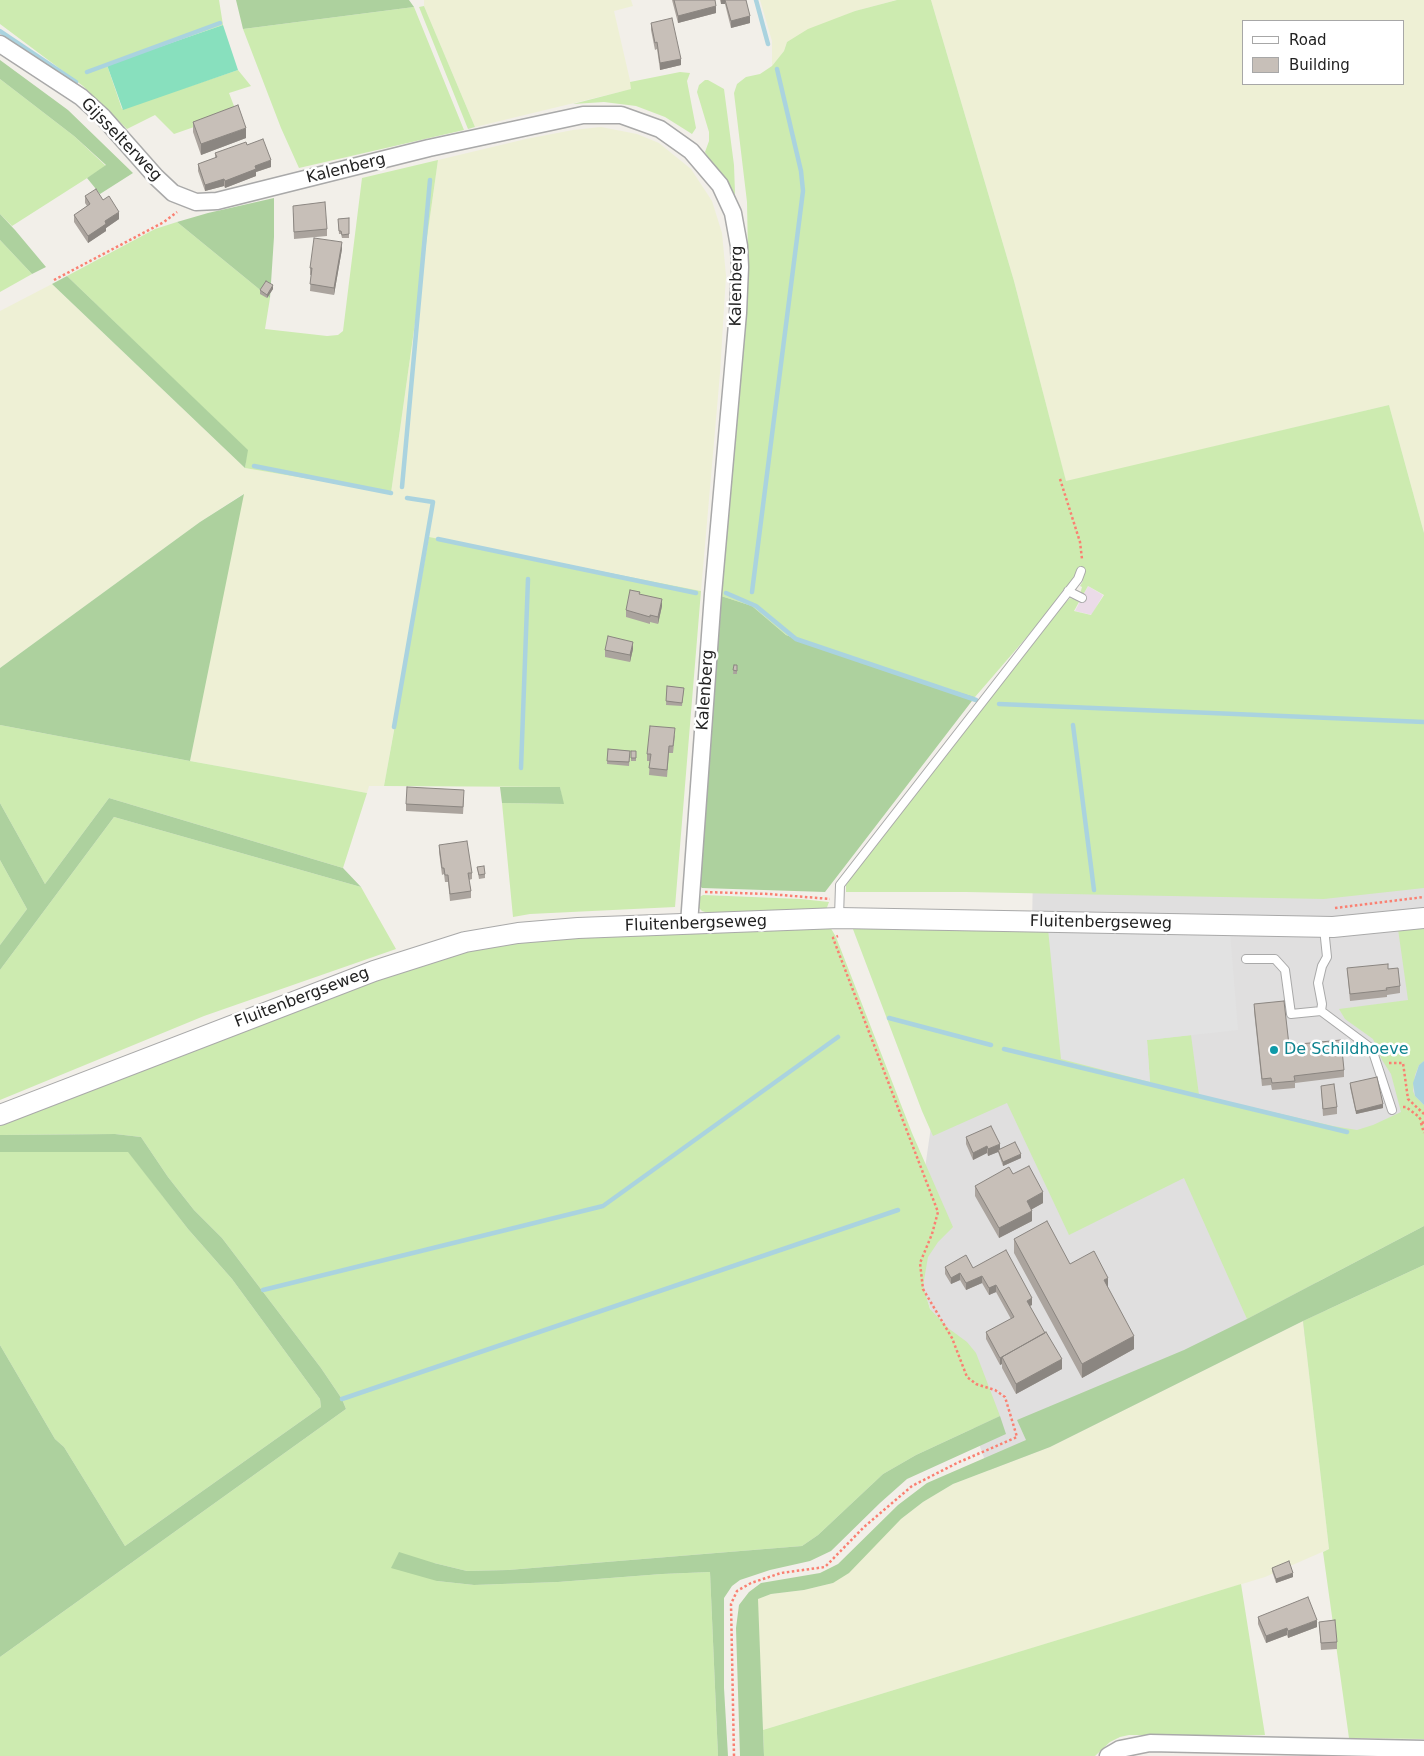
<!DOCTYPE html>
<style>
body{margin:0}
#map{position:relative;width:1424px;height:1756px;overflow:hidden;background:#f2efe9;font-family:"DejaVu Sans",sans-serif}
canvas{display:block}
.legend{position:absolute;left:1242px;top:20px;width:162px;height:65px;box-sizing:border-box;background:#fff;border:1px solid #a7a7a7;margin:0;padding:6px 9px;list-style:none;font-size:15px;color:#222}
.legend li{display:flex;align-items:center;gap:10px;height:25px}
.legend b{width:25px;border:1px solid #a7a7a7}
</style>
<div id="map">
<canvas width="1424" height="1756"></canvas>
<ul class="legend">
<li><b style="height:6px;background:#fff"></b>Road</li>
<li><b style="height:14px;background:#c7bfb8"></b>Building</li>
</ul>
</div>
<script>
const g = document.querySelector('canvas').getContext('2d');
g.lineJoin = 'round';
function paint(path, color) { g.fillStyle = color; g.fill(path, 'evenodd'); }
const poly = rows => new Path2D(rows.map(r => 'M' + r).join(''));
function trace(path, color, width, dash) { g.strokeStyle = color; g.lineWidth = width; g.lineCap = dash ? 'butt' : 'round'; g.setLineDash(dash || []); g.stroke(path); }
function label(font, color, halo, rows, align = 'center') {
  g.font = font + ' "DejaVu Sans",sans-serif'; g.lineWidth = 5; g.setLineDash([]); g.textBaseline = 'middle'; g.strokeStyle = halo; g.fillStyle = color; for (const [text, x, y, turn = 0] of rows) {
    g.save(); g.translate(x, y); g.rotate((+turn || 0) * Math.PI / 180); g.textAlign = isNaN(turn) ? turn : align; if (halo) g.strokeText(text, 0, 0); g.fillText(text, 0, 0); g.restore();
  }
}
paint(poly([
 [1033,873,1424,877,1424,1170,1262,1126,1335,1335,991,1477,912,1258,934,1106,1030,1028]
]), '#e0dfdf');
paint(poly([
 [1088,586,1103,595,1092,615,1075,611]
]), '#ebdbe8');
paint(poly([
 [424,0,631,0,633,6,614,11,632,89,475,127,424,6],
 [760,0,897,0,855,11,787,42,784,51,772,66,772,41],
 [931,0,1424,0,1424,533,1389,405,1066,482,1014,281],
 [1243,21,1403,21,1403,84,1243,84],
 [601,127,637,134,659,143,691,169,712,201,722,233,726,276,720,373,701,591,532,557,401,691,384,786,369,786,367,793,190,761,243,494,200,522,0,668,0,311,52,284,245,468,391,493,438,160,526,139,573,130],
 [1303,1321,1329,1549,1265,1577,763,1730,757,1599,771,1594,804,1590,833,1583,901,1519,923,1502,953,1484,1050,1447]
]), '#eef0d5');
paint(poly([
 [0,0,219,0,223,25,107,65,122,109,238,70,251,86,229,93,234,106,234,113,174,134,155,115,127,129,83,86,0,24],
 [897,0,931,0,1014,281,1066,481,1389,405,1424,533,1424,888,1324,899,966,892,846,892,846,885,854,873,1065,603,1070,598,1074,599,1079,602,1074,611,1091,615,1104,595,1088,586,1083,595,1080,594,1082,587,1080,586,1083,581,1079,577,1075,579,1045,616,975,697,834,653,786,635,752,606,721,596,742,364,748,256,747,202,734,93,737,84,746,77,760,74,772,66,784,51,787,42,808,29,855,11],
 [424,6,475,127,468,129,419,7],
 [414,7,464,130,299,168,281,128,243,29],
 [680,72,690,73,687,81,696,128,692,134,665,117,636,106,604,102,573,104,631,89,630,82],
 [0,79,74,136,106,166,12,226,0,214],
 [705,80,708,80,724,89,734,165,735,193,733,199,705,152,709,141,709,132,697,92,699,85],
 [438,160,391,493,245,468,247,450,67,276,155,229,177,222,270,298,265,329,327,336,338,335,343,331,362,178],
 [0,240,32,274,0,292],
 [429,537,701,591,675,907,530,914,513,917,502,803,563,804,560,787,384,786],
 [0,725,190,761,367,793,343,868,109,798,45,884,0,803],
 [114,817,361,887,396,949,204,1016,0,1100,0,970],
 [0,860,27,909,0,945],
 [703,895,801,899,829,902,826,910,708,913,702,911,697,906,696,899],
 [851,924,1048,929,1150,1082,1147,1040,1191,1035,1199,1095,1333,1126,1357,1130,1373,1125,1401,1112,1391,1074,1382,1060,1373,1039,1345,1019,1339,1009,1408,1000,1398,929,1424,926,1424,1061,1419,1065,1415,1075,1413,1091,1415,1096,1424,1105,1424,1226,1247,1319,1184,1178,1069,1235,1007,1103,933,1136,922,1111],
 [829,925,836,937,912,1133,953,1227,938,1242,928,1257,923,1286,930,1309,948,1328,967,1342,976,1353,1000,1416,916,1455,883,1474,818,1535,802,1546,508,1570,467,1571,434,1563,437,1581,474,1585,558,1582,662,1574,710,1572,718,1756,0,1756,0,1657,346,1409,342,1399,321,1368,222,1238,194,1210,168,1177,141,1137,115,1134,0,1135,0,1126,117,1076,420,963,505,943,571,937],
 [128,1151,188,1229,232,1279,320,1399,321,1407,125,1546,64,1447,55,1439,0,1345,0,1152],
 [1424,1265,1424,1739,1349,1738,1323,1552,1329,1549,1303,1321],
 [1241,1584,1265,1735,1129,1735,1120,1737,1110,1742,1095,1756,764,1756,763,1730]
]), '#cdebb0');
paint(poly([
 [236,0,409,0,414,7,243,29],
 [0,60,68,110,133,173,100,194,87,178,106,165,74,136,0,79],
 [274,198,274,237,270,298,177,222,208,213],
 [0,214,15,230,46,267,32,274,0,240],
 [67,276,248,450,245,468,52,284],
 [244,494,190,761,0,725,0,668,200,522],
 [721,596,752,606,786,635,834,653,975,697,825,892,702,888,697,883],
 [500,787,560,787,564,804,502,803],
 [109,798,343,868,361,887,114,817,0,970,0,945,27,909,0,860,0,803,45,884],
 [115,1134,141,1137,168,1177,194,1210,222,1238,321,1368,342,1399,346,1409,0,1657,0,1345,55,1439,64,1447,125,1546,321,1407,320,1399,232,1279,188,1229,128,1152,0,1152,0,1135],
 [1424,1226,1424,1265,1303,1321,1050,1447,953,1484,923,1502,901,1519,849,1573,833,1583,804,1590,771,1594,758,1599,764,1756,740,1756,736,1628,739,1605,749,1592,761,1583,820,1573,838,1564,898,1505,927,1483,1026,1440,1017,1420,1184,1350,1247,1319],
 [1000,1416,1006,1434,907,1479,880,1503,831,1551,810,1561,770,1570,740,1580,732,1586,724,1598,724,1688,728,1756,718,1756,710,1572,662,1574,558,1582,474,1585,437,1581,391,1568,399,1552,434,1563,467,1571,508,1570,802,1546,818,1535,883,1474,916,1455]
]), '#add19e');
paint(poly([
 [223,25,238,70,123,110,107,65]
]), '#88e0be');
paint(poly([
 [1048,929,1230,932,1238,1030,1147,1040,1150,1082,1061,1059]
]), '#e2e2e2');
paint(poly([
 [1424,1061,1424,1105,1415,1096,1413,1083,1419,1065]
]), '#aad3df');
trace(poly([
 [756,0,768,44],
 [0,31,76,82],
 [87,72,220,23],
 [254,466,391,493],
 [402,487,430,180],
 [438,539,696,593],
 [752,592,803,191,801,171,777,69],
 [726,593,756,606,796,639,976,700],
 [999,704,1424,722],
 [1073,725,1094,890],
 [394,727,433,502,407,498],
 [521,768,528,579],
 [889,1018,991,1045],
 [1004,1049,1347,1132],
 [263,1290,603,1206,838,1037],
 [342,1399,898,1210]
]), '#aad3df', 4.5);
const service = poly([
 [1068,591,1082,598],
 [839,917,840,885,1078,579,1081,571],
 [1246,959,1275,959,1285,970,1291,1014,1321,1011,1372,1049,1392,1110],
 [1321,1011,1322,1004,1318,983,1322,966,1327,957,1324,928]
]);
const minor = poly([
 [0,44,81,97,103,117,156,177,173,193,196,202,217,201,429,148,583,115,621,115,660,129,691,151,720,185,733,213,739,246,740,267,738,313,713,594,689,924],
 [1108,1756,1120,1749,1150,1743,1424,1749]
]);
const tertiary = poly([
 [0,1115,374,971,465,942,518,933,578,928,839,918,1333,927,1424,918]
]);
trace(service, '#a9a9a9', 10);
trace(minor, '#a9a9a9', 19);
trace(tertiary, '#a9a9a9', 22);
trace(poly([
 [54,280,164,222,177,212],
 [1060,479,1080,542,1082,559],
 [705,892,769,894,830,899],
 [1335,908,1424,897],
 [1389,1063,1403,1063,1408,1099,1424,1114],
 [1403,1107,1406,1107,1418,1116,1424,1124],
 [1421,1123,1424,1133],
 [734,1756,731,1604,737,1591,751,1583,781,1573,825,1567,864,1527,912,1486,957,1463,1017,1437,1005,1397,995,1390,976,1384,967,1377,952,1338,923,1289,920,1263,932,1234,938,1212,833,938,838,936]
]), '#fa8072', 2.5, [2.5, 2.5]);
trace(service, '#fff', 8);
trace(minor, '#fff', 16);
trace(tertiary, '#fff', 20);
paint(poly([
 [672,0,715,0,716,13,678,23],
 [720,0,746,0,750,23,731,28,725,4,721,4],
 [651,23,681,65,660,70,657,49,655,50,651,30],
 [193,122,246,138,201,155,193,132],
 [247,145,271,167,256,172,256,176,225,188,224,186,205,191,198,171,198,164,215,158,215,153],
 [85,196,103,200,119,219,106,228,106,231,88,243,74,222,74,215,87,206,85,203],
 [293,213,327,229,327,236,294,239],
 [349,218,349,238,342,238,341,234,339,234,338,219],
 [342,249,334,295,310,291,311,275,310,275,310,268],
 [273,289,267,298,260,294,260,290],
 [640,595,662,606,658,624,650,622,650,624,626,617,626,610],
 [633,649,630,662,605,657,605,650],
 [734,665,737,665,737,674,733,674],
 [667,686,684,688,682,706,666,705],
 [675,735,673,753,669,753,667,777,649,775,650,761,647,761,647,754],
 [608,749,630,751,629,766,607,764],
 [631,751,636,751,636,761,631,761],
 [464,797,463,814,406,811,406,804],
 [439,845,472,873,472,879,469,880,471,891,471,898,450,901,448,882,445,882,444,874,442,875,439,852],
 [477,867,485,874,485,878,479,879],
 [1347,968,1388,969,1400,986,1400,993,1387,995,1387,997,1350,1001],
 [1254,1004,1289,1045,1344,1070,1344,1077,1295,1083,1295,1088,1272,1090,1271,1085,1262,1086,1254,1011],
 [1350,1083,1383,1108,1356,1114,1350,1087],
 [1321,1086,1337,1107,1337,1114,1323,1116],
 [966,1137,1000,1149,1021,1158,1003,1166,998,1152,988,1156,987,1153,973,1160,966,1144],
 [1013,1174,1043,1203,1032,1209,1032,1221,999,1238,975,1196,975,1186],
 [1014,1239,1070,1264,1108,1288,1134,1349,1082,1378,1014,1253],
 [945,1267,973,1268,1032,1305,1030,1306,1062,1369,1016,1394,1002,1368,1002,1364,1000,1365,986,1339,986,1332,1011,1319,996,1292,989,1295,982,1283,966,1290,960,1280,951,1284,945,1274],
 [1272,1568,1293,1577,1276,1583,1272,1571],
 [1258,1617,1317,1627,1288,1638,1287,1635,1266,1643,1258,1624],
 [1319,1622,1337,1642,1337,1649,1321,1650]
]), '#aba49e');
paint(poly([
 [721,0,725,0,725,4,721,4],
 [716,6,716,13,678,23,678,16],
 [750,16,750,23,731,28,731,21],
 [681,59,681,65,660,70,660,63],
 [246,128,246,138,201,155,201,144],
 [271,160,271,167,256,172,256,176,225,188,225,181,255,166],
 [224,179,224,186,205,191,205,185],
 [119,212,119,219,106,228,106,231,88,243,88,236,105,221],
 [342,242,342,249,334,295,334,288],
 [273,285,273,289,267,298,267,295],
 [662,599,662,606,658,624,658,617],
 [633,642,633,649,630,662,630,655],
 [1383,1104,1383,1108,1356,1114,1356,1111],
 [1000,1144,1000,1151,998,1150,998,1152,988,1156,988,1149],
 [987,1146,987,1153,973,1160,973,1153],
 [1021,1154,1021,1158,1003,1166,1003,1162],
 [1043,1192,1043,1203,1027,1212,1027,1201],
 [1032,1211,1032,1221,999,1238,999,1228],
 [960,1273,960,1280,951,1284,951,1278],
 [982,1276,982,1283,966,1290,966,1283],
 [1108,1278,1108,1292,1104,1280],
 [996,1285,996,1292,989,1295,989,1288],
 [1032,1298,1032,1305,1027,1307,1027,1301],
 [1134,1336,1134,1349,1082,1378,1082,1364],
 [1002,1357,1002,1364,1000,1365,1000,1358],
 [1062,1359,1062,1369,1016,1394,1016,1384],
 [1293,1573,1293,1577,1276,1583,1276,1579],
 [1317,1620,1317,1627,1288,1638,1288,1631],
 [1287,1628,1287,1635,1266,1643,1266,1636]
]), '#8b8681');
const building = poly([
 [674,0,715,0,716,6,678,16,674,0],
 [725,0,746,0,750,16,731,21,725,0],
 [672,18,681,59,660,63,657,42,655,43,651,23,672,18],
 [238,105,246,128,201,144,193,122,238,105],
 [263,139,271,160,255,166,256,169,225,181,224,179,205,185,198,164,217,157,215,153,246,142,247,145,263,139],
 [96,189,103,200,109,196,119,212,105,221,106,224,88,236,74,215,90,204,85,196,96,189],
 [325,202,327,229,294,232,293,206,325,202],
 [349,218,349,234,342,235,341,231,339,231,338,219,349,218],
 [314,238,342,242,334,288,310,284,312,268,310,268,314,238],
 [266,281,273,285,267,295,260,290,266,281],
 [630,590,640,592,639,594,662,599,658,617,650,615,650,617,626,610,630,590],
 [608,636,633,642,630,655,605,650,608,636],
 [734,665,737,665,737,671,733,670,734,665],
 [667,686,684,688,682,703,666,701,667,686],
 [650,726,675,728,673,746,669,746,667,770,649,768,651,754,647,754,650,726],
 [608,749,630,751,629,762,607,761,608,749],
 [631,751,636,751,636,758,631,758,631,751],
 [407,787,464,790,463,807,406,804,407,787],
 [467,841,472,873,468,873,471,891,450,894,448,875,445,875,444,868,442,868,439,845,467,841],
 [484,866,485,874,479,875,477,867,484,866],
 [1388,964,1388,969,1398,968,1400,986,1386,988,1387,990,1350,994,1347,968,1388,964],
 [1284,1001,1289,1045,1341,1040,1344,1070,1294,1076,1295,1081,1272,1083,1271,1078,1262,1079,1254,1004,1284,1001],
 [1377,1077,1383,1104,1356,1111,1350,1083,1377,1077],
 [1334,1084,1337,1107,1323,1109,1321,1086,1334,1084],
 [991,1126,1000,1144,988,1149,987,1146,973,1153,966,1137,991,1126],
 [1015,1142,1021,1154,1003,1162,998,1150,1015,1142],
 [1029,1166,1043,1192,1027,1201,1032,1211,999,1228,975,1186,1009,1167,1013,1174,1029,1166],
 [1047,1221,1070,1264,1094,1251,1108,1278,1104,1280,1134,1336,1082,1364,1014,1239,1047,1221],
 [1006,1250,1032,1298,1027,1301,1045,1333,1000,1358,986,1332,1014,1317,996,1285,989,1288,982,1276,966,1283,960,1273,951,1278,945,1267,966,1255,973,1268,1006,1250],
 [1046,1332,1062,1359,1016,1384,1002,1357,1046,1332],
 [1289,1561,1293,1573,1276,1579,1272,1568,1289,1561],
 [1308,1597,1317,1620,1288,1631,1287,1628,1266,1636,1258,1617,1308,1597],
 [1335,1620,1337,1642,1321,1643,1319,1622,1335,1620]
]);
paint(building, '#c7bfb8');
trace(building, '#8b8681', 1);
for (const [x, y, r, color] of [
 [1274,1050,5,"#0f9aa8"]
]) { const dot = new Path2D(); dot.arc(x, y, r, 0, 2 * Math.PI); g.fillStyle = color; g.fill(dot); trace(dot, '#fff', 2); }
label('16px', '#222', '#fff', [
 ["Gijsselterweg",121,140,46],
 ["Kalenberg",346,169,-14],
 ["Kalenberg",737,286,-89],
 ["Kalenberg",706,690,-86],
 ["Fluitenbergseweg",1101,923,1],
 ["Fluitenbergseweg",696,924,-2],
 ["Fluitenbergseweg",302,998,-21]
]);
label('16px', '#0d838f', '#fff', [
 ["De Schildhoeve",1284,1050]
], 'left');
</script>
